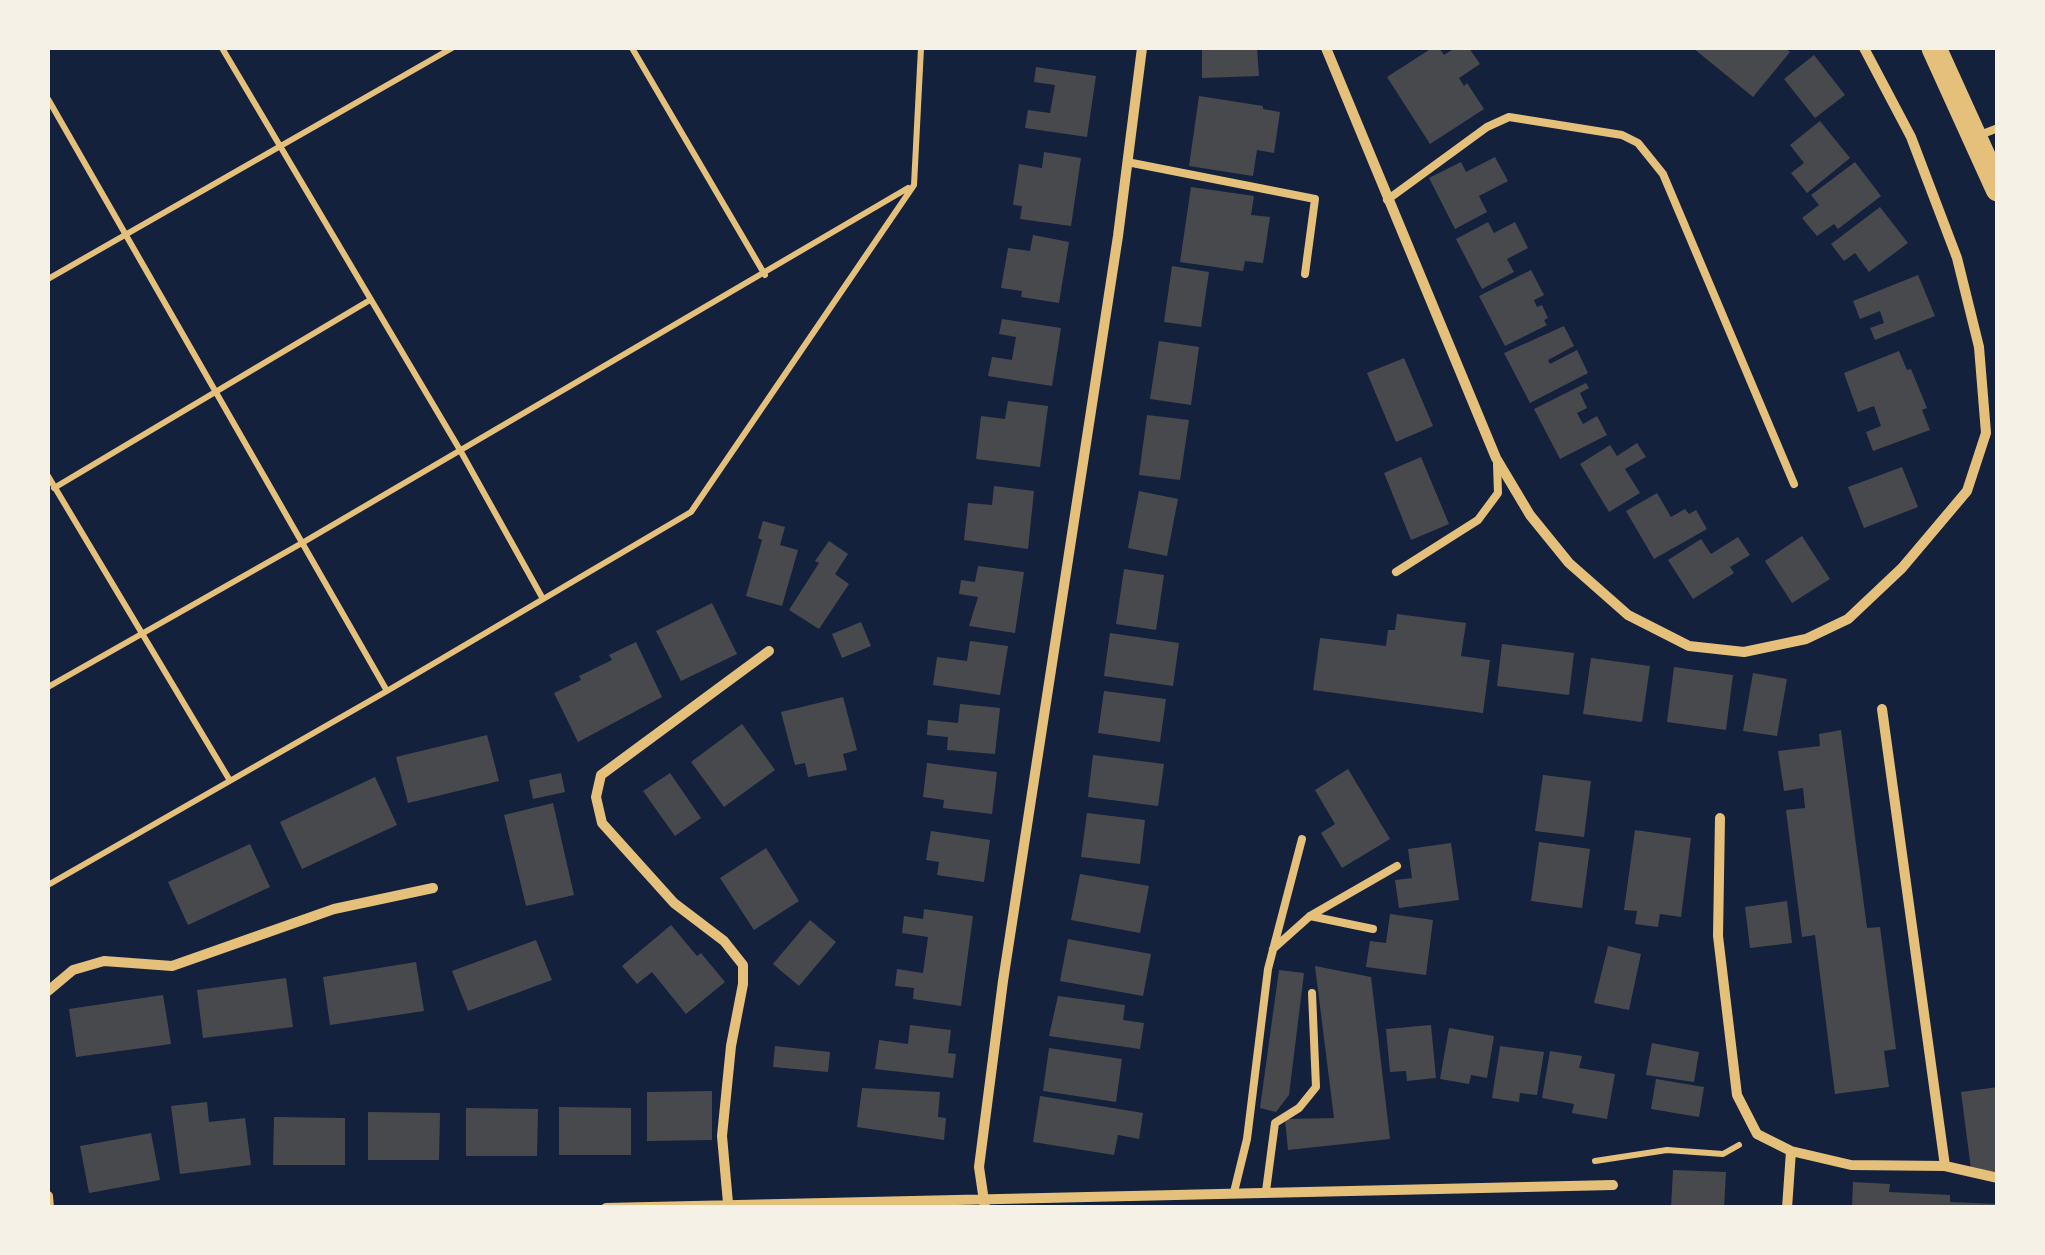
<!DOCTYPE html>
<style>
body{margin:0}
#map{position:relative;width:2045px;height:1255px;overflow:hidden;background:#14213d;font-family:"Varela Round",sans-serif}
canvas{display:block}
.frame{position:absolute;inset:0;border:50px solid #f6f1e7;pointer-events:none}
</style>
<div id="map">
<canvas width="2045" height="1255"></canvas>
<div class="frame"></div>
</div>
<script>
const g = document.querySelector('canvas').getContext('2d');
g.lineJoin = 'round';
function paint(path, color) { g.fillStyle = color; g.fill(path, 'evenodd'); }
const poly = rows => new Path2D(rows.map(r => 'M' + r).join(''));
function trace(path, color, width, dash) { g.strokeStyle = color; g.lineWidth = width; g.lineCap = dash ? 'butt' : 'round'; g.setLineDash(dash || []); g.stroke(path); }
paint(poly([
 [1202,48,1257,48,1259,76,1202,78],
 [1432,48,1439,48,1444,55,1455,48,1469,48,1480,64,1459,78,1464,86,1467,83,1484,109,1430,144,1387,77],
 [1693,48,1785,48,1790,52,1753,97],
 [1814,55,1845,95,1815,118,1784,79],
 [1036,67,1096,76,1087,137,1025,128,1028,110,1050,113,1055,85,1034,82],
 [1199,96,1263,106,1263,109,1280,112,1274,153,1257,150,1253,176,1189,166],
 [1820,121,1850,158,1807,193,1791,173,1804,163,1790,145],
 [1044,152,1081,158,1071,226,1020,219,1022,206,1013,205,1019,164,1042,168],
 [1495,157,1508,181,1479,196,1487,212,1455,229,1429,178,1461,162,1466,172],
 [1855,162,1881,196,1838,229,1834,224,1817,236,1802,218,1819,205,1811,195],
 [1191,187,1254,196,1251,215,1270,217,1263,263,1245,261,1243,271,1180,262],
 [1880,207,1908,243,1869,272,1855,253,1844,261,1831,244],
 [1488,222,1494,233,1515,222,1528,248,1507,259,1514,272,1482,289,1456,239],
 [1033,235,1069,242,1059,303,1021,297,1022,291,1001,288,1008,248,1030,251],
 [1172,266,1209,272,1201,327,1164,322],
 [1531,270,1544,295,1534,300,1537,307,1542,305,1548,318,1544,320,1547,325,1505,346,1479,296],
 [1918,275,1935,316,1875,340,1870,328,1884,323,1880,311,1860,319,1853,301],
 [1002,319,1061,328,1052,386,988,376,992,357,1012,360,1016,337,999,334],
 [1564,326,1574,346,1548,360,1550,364,1577,350,1588,373,1530,403,1504,353],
 [1159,341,1199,347,1191,405,1150,399],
 [1899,351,1907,370,1911,369,1927,408,1922,410,1930,430,1873,451,1866,432,1881,426,1874,406,1858,412,1844,373],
 [1404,358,1433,426,1396,442,1367,373],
 [1586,383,1589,388,1580,393,1587,408,1577,413,1583,424,1597,416,1607,435,1560,459,1534,409],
 [1008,401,1048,406,1040,467,976,459,981,416,1005,419],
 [1147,415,1189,420,1180,480,1139,475],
 [1637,443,1646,457,1625,469,1640,493,1609,512,1580,464,1610,445,1617,456],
 [1421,457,1449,524,1411,540,1384,473],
 [1902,467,1918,507,1864,528,1848,487],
 [994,486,1034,491,1028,549,964,540,968,503,992,505],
 [1139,491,1178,499,1167,556,1128,548],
 [1657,493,1671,517,1685,509,1689,514,1696,510,1707,529,1654,559,1626,511],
 [763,521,785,527,780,545,798,550,782,606,746,596,762,540,758,538],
 [1802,536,1830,579,1792,603,1765,561],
 [1738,537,1750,555,1730,567,1734,573,1693,599,1668,560,1701,539,1711,554],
 [829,541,848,554,835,574,849,584,819,629,789,610,819,563,815,561],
 [978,566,1024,572,1015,633,969,626,978,597,959,594,961,580,975,582],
 [1124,569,1164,575,1156,630,1116,624],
 [712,603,737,654,681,681,656,631],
 [1397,614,1466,623,1461,656,1490,660,1483,713,1313,690,1320,638,1386,646,1388,630,1395,630],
 [861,622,871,646,842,658,832,634],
 [1110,633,1179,643,1173,686,1104,676],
 [970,641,1008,646,1000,695,933,685,937,657,967,661],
 [636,642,662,697,578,742,554,693,581,680,579,676,612,660,609,655],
 [1502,644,1574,653,1569,695,1497,686],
 [1591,658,1650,666,1642,722,1583,714],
 [1674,667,1733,675,1726,730,1667,722],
 [1753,673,1787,679,1777,736,1743,731],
 [1104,691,1166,699,1160,742,1098,733],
 [843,697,857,750,843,754,847,770,808,777,805,763,795,765,781,712],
 [960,704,1000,708,995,754,947,750,948,737,927,735,928,720,958,723],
 [742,724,775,770,724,807,691,762],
 [1841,730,1867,928,1880,927,1896,1049,1884,1051,1889,1087,1835,1094,1815,935,1802,937,1786,810,1805,808,1803,788,1784,791,1778,751,1820,746,1819,734],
 [487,735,499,781,408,803,396,757],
 [1093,755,1164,764,1158,806,1088,797],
 [927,763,997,772,992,814,943,808,944,800,923,797],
 [1348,769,1390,839,1342,868,1321,833,1335,824,1315,790],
 [561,773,565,792,533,799,529,780],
 [670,773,701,818,675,836,643,791],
 [1543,775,1591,781,1584,837,1535,831],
 [375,777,397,825,302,869,280,822],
 [553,803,574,895,526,906,504,815],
 [1087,813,1145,820,1140,864,1081,857],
 [1635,830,1691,838,1681,917,1660,914,1658,927,1635,924,1637,911,1624,910],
 [931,831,990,840,984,882,937,875,939,862,926,860],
 [1539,842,1590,849,1582,908,1531,901],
 [1451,843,1459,900,1399,908,1395,880,1412,878,1408,849],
 [250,844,270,887,188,925,168,882],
 [766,848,799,901,754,930,720,878],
 [1080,874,1149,886,1140,933,1071,920],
 [1787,901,1792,943,1750,948,1745,907],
 [924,909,973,916,961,1006,913,999,914,988,895,986,897,969,923,973,928,937,902,933,904,916,923,919],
 [1390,914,1433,920,1426,975,1366,967,1370,941,1386,943],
 [810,920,836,942,799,986,773,964],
 [671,925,697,956,701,953,725,982,686,1014,652,972,637,984,622,966],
 [1068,939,1151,954,1143,996,1060,981],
 [536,940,552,980,468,1011,452,971],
 [1608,946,1641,954,1629,1010,1594,1003],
 [416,962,424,1011,330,1025,323,977],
 [1315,966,1371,977,1390,1139,1288,1150,1285,1119,1334,1118],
 [1279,970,1304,973,1289,1095,1276,1112,1260,1108],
 [286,978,293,1027,203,1038,197,990],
 [163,995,171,1044,76,1057,69,1009],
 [1058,996,1125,1005,1123,1020,1144,1023,1140,1049,1049,1036],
 [910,1025,951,1030,948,1053,956,1054,953,1078,875,1069,879,1040,908,1044],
 [1431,1025,1436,1078,1407,1081,1406,1071,1390,1072,1386,1029],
 [1449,1028,1494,1036,1487,1078,1471,1075,1469,1084,1440,1079],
 [1652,1043,1699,1052,1694,1082,1646,1075],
 [775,1046,830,1052,828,1072,773,1067],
 [1500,1046,1544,1052,1537,1095,1520,1093,1519,1102,1492,1098],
 [1049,1048,1122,1059,1116,1102,1043,1091],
 [1550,1051,1582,1056,1579,1068,1615,1074,1607,1119,1572,1113,1574,1104,1542,1098],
 [1656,1079,1704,1087,1699,1117,1651,1109],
 [1998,1087,1998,1173,1971,1169,1961,1092],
 [862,1088,940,1092,938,1117,946,1118,944,1140,857,1127],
 [712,1091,712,1140,647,1141,647,1092],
 [1040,1096,1143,1113,1139,1139,1118,1135,1114,1155,1033,1142],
 [207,1102,209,1122,245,1118,251,1165,180,1174,171,1106],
 [559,1107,631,1108,631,1155,559,1155],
 [466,1108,538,1109,537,1156,466,1156],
 [368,1112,440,1113,439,1160,368,1160],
 [274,1117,345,1118,345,1165,273,1165],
 [151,1133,160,1180,89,1193,80,1146],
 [1673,1170,1726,1172,1724,1208,1671,1208],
 [1853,1182,1890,1184,1889,1192,1950,1195,1950,1202,1998,1204,1998,1208,1852,1208]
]), '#48494c');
trace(poly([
 [222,48,460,450,543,599],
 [632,48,765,275],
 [48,99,387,691],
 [48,279,452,48],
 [48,476,229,779],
 [54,488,370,300],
 [48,687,302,543,908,188],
 [48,885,387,691,691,512,914,185,921,48],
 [1595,1161,1667,1150,1723,1154,1739,1145]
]), '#e5c07b', 6);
trace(poly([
 [1980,135,1998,128],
 [1127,162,1315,199,1305,274],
 [1387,200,1487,127,1509,117,1622,135,1638,143,1663,174,1794,484],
 [1396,572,1478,520,1498,493,1497,464],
 [1310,916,1373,929],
 [1273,949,1310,916,1397,866],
 [1266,1191,1275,1123,1299,1108,1316,1087,1312,993],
 [1234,1192,1247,1139,1268,969,1302,839]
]), '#e5c07b', 8);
trace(poly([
 [1326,48,1496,458,1530,515,1569,563,1628,615,1689,646,1744,652,1806,639,1848,619,1902,568,1967,491,1986,433,1979,347,1957,258,1911,137,1864,48],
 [1882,709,1945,1166],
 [1720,818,1718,936,1737,1095,1757,1134,1791,1151,1851,1165,1945,1166,1998,1178],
 [48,991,73,970,104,961,172,966,334,909,433,888],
 [48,1196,49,1208],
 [728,1203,722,1136,731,1046,743,984,743,965,724,941,674,903,602,823,596,797,601,775,769,651],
 [606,1208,1613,1185],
 [985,1208,979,1167,1003,981,1118,236,1142,48],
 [1787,1208,1791,1151]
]), '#e5c07b', 10);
trace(poly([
 [1934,48,1998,189]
]), '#e5c07b', 25);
</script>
